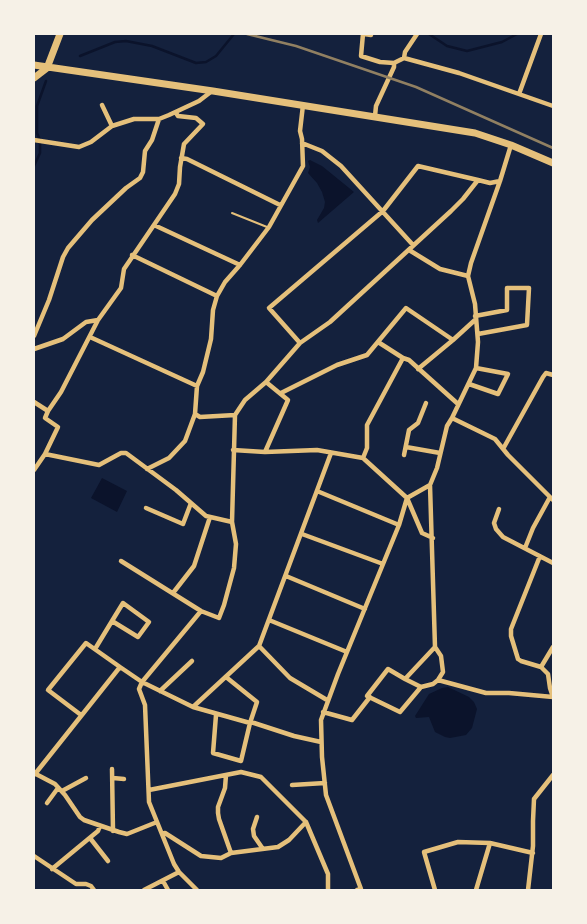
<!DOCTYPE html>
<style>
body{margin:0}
#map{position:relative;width:587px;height:924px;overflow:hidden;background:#14213d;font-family:"PT Sans Narrow",sans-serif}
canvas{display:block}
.frame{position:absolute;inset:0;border:35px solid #f6f1e7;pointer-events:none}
</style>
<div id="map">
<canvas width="587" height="924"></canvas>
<div class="frame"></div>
</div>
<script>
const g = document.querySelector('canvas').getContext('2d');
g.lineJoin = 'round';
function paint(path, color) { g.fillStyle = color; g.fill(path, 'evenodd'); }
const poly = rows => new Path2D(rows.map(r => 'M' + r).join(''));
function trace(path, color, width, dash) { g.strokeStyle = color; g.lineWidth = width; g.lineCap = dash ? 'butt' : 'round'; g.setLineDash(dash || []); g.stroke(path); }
paint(poly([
 [310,160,322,166,354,192,318,223,317,220,324,208,325,202,322,192,317,183,308,173,310,167,308,161],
 [102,478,127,491,117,512,91,498],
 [448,687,469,697,474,702,477,709,472,728,466,735,450,738,445,737,435,732,429,717,416,718,415,716,429,694,442,688]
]), '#0b132b');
trace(poly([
 [429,34,447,46,467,51,502,42,517,34],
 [80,56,115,42,126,41,152,46,196,63,206,62,216,56,234,34],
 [34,166,40,153,40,140,37,133,37,106,46,81]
]), '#0b132b', 2.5);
trace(poly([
 [232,213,267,227]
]), '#e5c07b', 2);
trace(poly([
 [363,34,361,56,380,62,394,63,404,58],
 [364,34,371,35],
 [417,34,405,52,404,58,459,73,553,106],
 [519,94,541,34],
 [102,105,112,126],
 [375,116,376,106,394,67,394,63],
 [34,140,79,147,91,142,112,126,134,119,159,119,169,115,199,101,212,91],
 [302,143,322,151,341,166,413,245],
 [511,145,500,181,471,263,468,276,475,304,478,342,476,368,452,418,447,426,437,468,430,485,435,647,441,656,443,672,438,680,486,693,509,693,553,697],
 [181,158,187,159,280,205],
 [154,225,240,265],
 [409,250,440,269,468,276],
 [132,255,217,296],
 [475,316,507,310,507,288,529,288,527,325,478,334],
 [34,336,49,300,63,257,68,248,92,220,126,188,140,178,143,172,145,151,152,140,159,119],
 [90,337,197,386],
 [378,342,403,358],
 [300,343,269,308,383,211,418,166,478,180],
 [34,349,63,339,86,322,98,320],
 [418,369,453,340],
 [469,384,498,394,508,374,476,368],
 [281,393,337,365,367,355,406,308,453,340,476,319],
 [34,402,48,411],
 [235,415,200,417,195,414,197,386,203,372,211,339,213,310,217,296,225,282,240,265,269,227,303,166,302,139,300,131,303,105],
 [452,418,495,439,508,455,553,500],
 [406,447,440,453],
 [503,449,543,377,546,373,553,375],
 [233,450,265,452,317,450,363,458,407,498,399,525,338,674,321,720,322,757,326,795,361,889,357,890],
 [265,452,288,400,266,382],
 [45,454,99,465,121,453,126,453,176,490,206,516,232,522],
 [404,455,409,430,418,423,426,403],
 [363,458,367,448,367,425,403,358,409,360,458,404],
 [147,469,169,458,185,441,195,414],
 [34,470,45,454,58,427,45,418,48,411,61,392,98,320,121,288,124,269,175,194,179,184,180,167,184,144,203,124,196,118,178,116,176,113],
 [430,485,407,498,422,533,433,538],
 [317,491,399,525],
 [146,508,183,524,191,503],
 [499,509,494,523,496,529,503,537,553,563],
 [302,534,383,564],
 [525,548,533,528,550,497],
 [540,556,511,629,511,636,518,659,521,661,541,667,553,647],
 [121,561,201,611,219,618,224,605,234,568,236,544,232,522,235,415,245,400,266,382,300,343,330,322,451,211,463,199,478,180,490,183,500,181],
 [286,576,365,609],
 [173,593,194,566,210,517],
 [269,620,347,652],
 [435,647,405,679,388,669,367,696,400,712,421,687,433,684,438,680],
 [95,649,112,621,123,603,149,622,138,637,112,621],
 [541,667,548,674,550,688,553,697],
 [226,677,257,702,250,723],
 [405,679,421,687],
 [160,691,192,661],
 [327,700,290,678,259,646,331,453],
 [323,712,352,720,370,697],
 [81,715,48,690,86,643,120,667],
 [216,715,213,753,241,761,250,723,193,707,259,646],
 [251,722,294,736,321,742],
 [112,769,113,831],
 [34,773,55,784,65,795,80,817,84,820,119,832,127,834,157,822],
 [35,774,120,667,142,682,193,707],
 [226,775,225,788,218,807,218,813,219,819,231,853],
 [113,778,124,779],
 [292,785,325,783],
 [149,790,241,772,261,777,306,822],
 [62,791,86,778],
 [47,803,58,788],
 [257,817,253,829,254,836,263,849],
 [162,834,165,833,201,856,221,858,231,853,278,847,289,840,306,822,328,874,328,890],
 [90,838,108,861],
 [34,856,76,884,86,884,91,886,94,890],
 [52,869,98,831,100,826],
 [163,881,168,890],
 [144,890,179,872],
 [197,890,179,872,174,864,149,802,145,705,139,689,142,682,201,611],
 [435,890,424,852,458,842,490,843,533,853],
 [476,890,490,843],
 [528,890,533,846,533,821,534,799,553,775]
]), '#e5c07b', 4.5);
trace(poly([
 [34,65,213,91,475,133,511,145,553,163],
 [34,78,47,68,60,34]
]), '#e5c07b', 7);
trace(poly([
 [247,34,296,46,416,87,553,148]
]), '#918062', 2.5);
</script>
